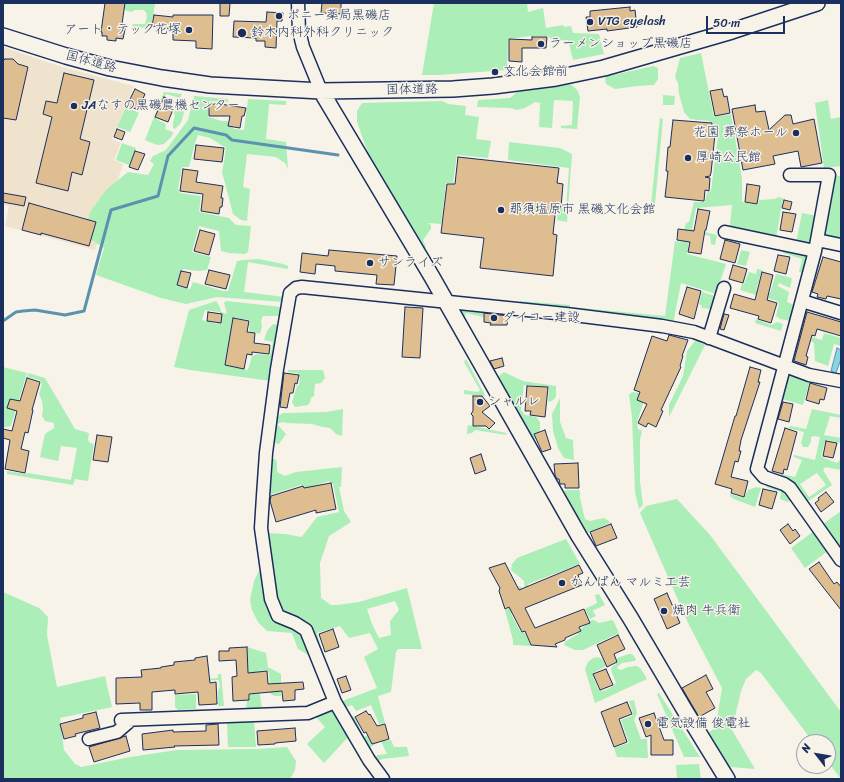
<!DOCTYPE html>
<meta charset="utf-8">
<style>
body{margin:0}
#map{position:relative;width:844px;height:782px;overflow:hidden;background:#f7f3e8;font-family:Sriracha,sans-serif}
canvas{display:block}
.frame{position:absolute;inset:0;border:4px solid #1b2f5e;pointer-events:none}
.north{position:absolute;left:796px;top:734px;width:40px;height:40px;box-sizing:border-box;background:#f7f3e8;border:1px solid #9fa5b1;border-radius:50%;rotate:301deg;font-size:11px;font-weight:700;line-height:16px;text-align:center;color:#1b2f5e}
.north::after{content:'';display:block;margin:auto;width:14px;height:18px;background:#1b2f5e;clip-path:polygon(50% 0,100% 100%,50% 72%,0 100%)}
.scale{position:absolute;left:706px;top:16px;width:79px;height:18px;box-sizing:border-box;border:2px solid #1b2f5e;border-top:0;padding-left:5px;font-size:12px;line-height:14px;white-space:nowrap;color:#1b2f5e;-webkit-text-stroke:3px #f7f3e8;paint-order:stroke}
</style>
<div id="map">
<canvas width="844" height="782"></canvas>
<div class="frame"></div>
<div class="north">N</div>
<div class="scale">50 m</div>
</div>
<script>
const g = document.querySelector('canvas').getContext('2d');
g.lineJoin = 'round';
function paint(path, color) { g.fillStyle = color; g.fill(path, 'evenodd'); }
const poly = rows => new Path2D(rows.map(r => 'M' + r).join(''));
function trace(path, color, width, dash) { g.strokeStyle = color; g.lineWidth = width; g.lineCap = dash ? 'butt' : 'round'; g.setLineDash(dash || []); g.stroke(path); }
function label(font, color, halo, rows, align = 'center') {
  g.font = font + ' Sriracha,"Klee One",sans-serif'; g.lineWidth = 3; g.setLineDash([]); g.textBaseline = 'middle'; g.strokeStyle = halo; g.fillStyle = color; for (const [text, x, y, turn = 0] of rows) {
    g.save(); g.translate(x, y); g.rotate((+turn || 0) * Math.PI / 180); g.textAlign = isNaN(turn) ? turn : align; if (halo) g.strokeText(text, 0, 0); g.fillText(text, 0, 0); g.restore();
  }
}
paint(poly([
 [3,47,62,67,134,86,112,139,121,143,114,160,123,164,95,250,5,226,9,206,3,205]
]), '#f0e3ce');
paint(poly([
 [122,3,155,3,151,29,132,26,133,24,145,24,147,18,146,12,143,10,135,10,131,12,125,10,122,6],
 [434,3,527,3,528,12,543,8,546,28,563,25,564,27,571,26,573,33,599,34,604,54,573,60,568,40,553,41,548,36,531,36,508,39,507,70,438,75,422,75],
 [701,53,714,117,731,114,742,179,742,202,758,205,759,200,775,199,778,197,783,198,776,238,732,228,730,224,732,205,696,208,692,229,717,235,715,245,711,244,710,236,691,231,687,254,726,264,716,294,681,283,673,324,519,305,520,301,570,305,570,307,665,316,675,241,681,242,686,223,689,222,694,202,705,202,707,193,711,191,718,136,715,126,709,121,690,119,684,112,679,94,678,83,675,77,680,58],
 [653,66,658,68,658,79,654,85,637,86,615,89,606,84,605,77],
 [564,83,572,85,578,91,580,97,577,129,561,128,561,126,572,125,573,101,554,100,552,128,539,127,540,103,535,102,525,108,517,110,510,108,477,107,478,100,510,98,517,92,523,90],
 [164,92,182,94,180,98,166,94,156,119,166,124,165,129,173,132,172,136,164,144,157,145,145,140],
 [663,95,675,96,674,105,663,105],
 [194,96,228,99,228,102,209,101,208,117,222,121,227,121,234,129,244,130,248,99,286,101,286,105,269,104,266,139,286,142,288,169,285,163,276,157,247,154,243,187,250,189,247,221,241,220,233,214,222,172,224,162,226,148,210,138,198,135,195,143,189,167,182,167,178,189,180,193,201,196,199,212,229,218,236,225,251,226,248,252,245,254,229,253,221,251,219,231,199,226,192,252,211,257,207,270,198,271,183,269,177,286,190,289,193,282,223,291,228,291,237,261,243,260,259,259,283,264,288,266,288,269,248,262,244,292,285,297,284,302,217,297,186,304,161,298,96,275,104,248,92,240,85,230,90,212,107,189,128,172,148,175,154,164,150,161,153,156,166,150,188,120],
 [828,100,831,119,841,117,841,166,824,168,815,103],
 [442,101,448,104,466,106,465,115,479,117,476,139,491,141,488,158,457,155,453,183,446,183,441,224,428,223,431,225,431,229,423,240,426,247,422,252,374,170,357,122,357,111,362,103],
 [176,106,181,109,184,112,181,123,175,129,173,128,173,122,175,116,174,114],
 [126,107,139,113,130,132,117,127],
 [660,118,663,119,655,204,651,204],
 [509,142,560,148,572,154,567,222,557,220,558,207,566,208,569,168,508,160],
 [122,143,136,148,129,165,116,160],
 [836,176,841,176,841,238,823,235,833,180],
 [802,213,818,216,813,241,806,246,796,243],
 [783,249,804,254,807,256,808,260,804,273,799,272,802,259,783,253],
 [741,250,750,252,746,266,737,264],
 [757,269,762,270,756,290,758,292,768,294,770,293,776,274,792,278,790,288,779,283,778,286,789,292,787,302,794,305,790,321,780,319,776,316,779,303,777,301,740,290,742,284,744,284,749,272,756,274],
 [702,292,715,296,711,309,702,308,702,306,699,304],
 [216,301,220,307,221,312,227,314,224,303,226,301,282,307,282,315,277,316,263,316,261,321,262,326,260,334,249,331,250,320,236,318,228,366,248,370,252,356,257,354,270,355,273,342,264,340,267,331,273,324,280,325,271,381,190,370,174,367,189,310],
 [205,310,220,312,217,324,202,320],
 [457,305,484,309,483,317,466,313,464,321],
 [756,319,771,325,777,322,783,324,781,331,755,323],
 [824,333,841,338,841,346,834,344,828,366,815,361,814,343,811,341,812,337,822,340],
 [696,340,705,345,669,417,669,405,683,376,687,351],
 [466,359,485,395,484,396,464,394,464,390,478,392,480,390,464,362],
 [3,367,27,373,11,426,7,427,3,427],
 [288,370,323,370,325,378,321,383,315,384,314,396,311,398,310,402,308,405,295,407,292,402,297,386,299,385,300,377,297,373,288,372],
 [504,372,523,381,556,386,556,397,552,401,548,402,549,389,548,387,524,385,521,410,525,415,536,417,540,422,540,430,535,440,532,442,497,380,500,375],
 [28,373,45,378,75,429,89,433,88,440,90,443,94,444,88,481,75,479,73,485,7,474,7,471,26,474,28,473,71,480,77,448,61,446,58,461,40,457,45,434,54,428,54,423,45,421,42,416,43,410,42,401,39,394,42,384,40,380,27,377],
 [788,376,794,376,810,381,803,405,781,399,785,381],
 [632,392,639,393,643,404,637,422,638,429,642,431,640,440,640,481,643,505,639,509,635,492,632,417,629,395],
 [560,398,560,422,566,438,573,440,574,460,564,458,558,448,553,431,552,414],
 [343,409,342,436,336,434,330,428,323,427,312,424,287,423,282,422,277,424,286,434,279,444,275,443,273,440,275,418,283,413,326,412],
 [812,409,841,415,841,418,830,416,824,435,841,438,841,443,827,440,825,442,821,456,824,458,837,463,841,459,841,470,825,467,824,469,823,470,832,485,807,502,781,477,781,474,795,477,802,460,794,457,794,455,815,460,820,437,814,436,811,437,811,442,808,447,803,447,801,443,804,432,788,428,790,426,806,429],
 [817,473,826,485,809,497,800,484],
 [468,425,506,433,507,435,475,430,472,433,467,434],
 [270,459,275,459,277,462,277,472,285,476,296,472,342,467,341,487,339,487,344,511,351,522,329,536,320,563,321,598,331,605,337,605,359,602,407,588,422,649,398,649,396,652,391,692,378,696,385,723,379,724,371,705,356,711,352,705,344,708,340,702,377,688,364,657,378,649,370,633,349,638,340,626,317,633,324,658,315,659,298,649,292,633,267,631,258,622,252,610,250,600,254,581,261,567,267,533,286,534,301,537,304,534,317,517,339,512,333,484,329,481,306,489,301,485,269,495,271,481,269,476],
 [395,601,399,610,390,621,391,635,379,638,372,624,367,609],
 [770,484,784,489,792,499,788,502,782,500,780,499,781,492,766,487,767,485],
 [756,487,761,488,755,507,734,499,730,496,730,494,744,498,748,490],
 [567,490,579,490,580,492,580,498,585,519,590,521,604,518,609,521,610,523,585,534,562,494,563,492],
 [677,499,710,535,841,712,841,779,828,762,828,742,813,742,761,673,756,670,746,679,741,691,732,730,755,769,731,767,725,765,706,734,714,729,716,725,722,688,689,625,640,513,646,506],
 [841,511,841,546,839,547,823,524],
 [814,531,828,551,805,568,791,548],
 [566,539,580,564,528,584,535,602,513,610,511,614,520,631,525,633,531,646,513,645,513,640,505,610,509,608,517,586,521,587,525,592,524,581,511,570,512,564,517,558],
 [3,592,39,608,48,617,47,635,57,687,105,676,112,707,60,718,64,750,75,764,81,767,130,757,177,750,257,749,287,747,296,761,295,770,290,779,3,779],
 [599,594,605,605,594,610,593,611,596,616,590,619,585,609,597,603,595,595],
 [592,620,594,620,599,623,612,620,614,622,619,633,583,650,575,650,564,645,565,642,578,634,582,628],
 [247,647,266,653,268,667,281,674,281,696,274,696,270,693,269,672,266,670,258,671,256,674,257,692,260,695,262,709,246,709,247,701,250,698,248,675,238,663,248,662],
 [629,654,632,654,636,659,635,661,622,663,617,667,618,669,621,670,628,667,637,666,641,669,647,679,595,703,585,669,588,662,593,658,598,657,602,659,606,666,595,672,593,676,598,689,603,691,612,687,616,683,611,670,612,667,616,664,617,658],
 [218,674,221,674,224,706,218,706,218,691,220,686,219,680,202,681,201,679,218,678],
 [659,693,700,757,684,757,657,694],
 [196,694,196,709,178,710,175,707,175,695],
 [634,700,637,713,634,720,641,739,647,739,648,758,617,757,614,748,629,743,621,720,632,716,633,713,629,701],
 [335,709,351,734,324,763,307,744,325,727,316,717],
 [354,716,364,737,379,729,382,740,385,741,391,740,394,747,407,747,409,756,382,759,377,762,373,758,378,755,387,754,381,741,367,749,349,718],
 [254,721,256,747,228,747,227,723],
 [699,764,701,779,677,779,676,765]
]), '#abeeb8');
const water = poly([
 [837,348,841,350,841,359,836,373,831,371,837,348]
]);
paint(water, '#86d5e3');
trace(water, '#5b93ae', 1);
trace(poly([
 [3,321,16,312,23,311,35,310,65,315,84,311,111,210,158,196,168,156,194,128,226,135,232,140,338,155]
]), '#5b93ae', 3);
const building = poly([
 [105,3,125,3,122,24,126,24,123,39,116,38,116,41,107,40,107,36,102,36,102,32,101,32,105,3],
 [220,3,230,3,229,16,220,16,220,3],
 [322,3,341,3,341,14,321,13,322,3],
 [630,7,630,11,635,10,637,27,607,31,607,29,588,31,586,17,590,17,590,11,630,7],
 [267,12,283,13,282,21,277,21,276,48,265,47,265,41,256,41,256,38,233,37,234,21,266,22,267,12],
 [154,15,173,17,173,15,213,15,212,49,196,48,196,41,173,40,173,29,152,26,154,15],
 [532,37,547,37,546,48,522,48,522,62,509,61,509,39,532,40,532,37],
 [5,59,13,59,18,64,28,67,16,120,3,118,3,61,5,59],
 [64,73,94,80,80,139,90,142,82,175,72,172,68,191,36,183,52,117,43,114,46,101,57,103,64,73],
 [135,89,145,94,138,110,127,105,135,89],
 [722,89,724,97,727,96,730,113,715,116,710,91,722,89],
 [164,97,173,101,171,106,174,107,168,122,155,117,164,97],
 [209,104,220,104,246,108,244,116,242,116,240,128,228,126,230,116,209,116,209,104],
 [755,105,756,112,765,111,769,130,785,115,791,115,793,124,814,119,822,163,801,167,798,151,773,156,775,164,743,170,732,109,755,105],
 [673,120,712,123,711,134,715,134,711,173,710,176,705,177,710,178,709,191,705,190,704,201,665,197,668,171,666,171,668,147,670,147,673,120],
 [117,129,125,132,122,140,114,137,117,129],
 [196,145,224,148,222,162,194,159,196,145],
 [135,151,145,154,138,170,129,167,135,151],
 [458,157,559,168,557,183,563,184,561,207,556,206,553,234,557,235,553,276,480,268,484,238,441,233,447,184,455,184,458,157],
 [183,169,198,171,196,182,223,186,221,198,223,198,222,207,220,207,219,214,201,211,203,194,180,191,183,169],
 [747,184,760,186,757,204,745,202,747,184],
 [3,193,26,197,24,206,3,202,3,193],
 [784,200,792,202,790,210,782,208,784,200],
 [29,203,96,222,89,246,41,233,41,235,22,230,29,203],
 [698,209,710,211,706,230,705,230,701,254,688,252,690,242,677,240,678,229,694,231,698,209],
 [783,212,796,214,792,232,780,230,783,212],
 [200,230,215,234,209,255,194,251,200,230],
 [725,240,740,244,735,263,720,259,725,240],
 [329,250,397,256,394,285,376,284,377,275,335,271,335,266,316,264,315,274,300,272,302,253,328,256,329,250],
 [778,255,790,257,786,274,774,271,778,255],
 [823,257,841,262,841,299,827,296,826,299,817,297,818,294,812,292,823,257],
 [733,265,747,269,743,283,729,279,733,265],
 [209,270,230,275,226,289,205,284,209,270],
 [181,271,191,273,187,288,177,285,181,271],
 [762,272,773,275,767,300,777,303,771,323,758,319,759,316,730,308,734,294,755,300,762,272],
 [687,287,701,291,694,319,679,314,687,287],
 [405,307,423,308,420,358,402,357,405,307],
 [208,312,222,314,221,323,207,321,208,312],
 [807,312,841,322,841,336,817,329,815,336,812,335,806,356,808,357,806,365,794,361,807,312],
 [484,313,508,316,507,325,490,325,491,323,484,322,484,313],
 [724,314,729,315,724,330,720,329,724,314],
 [233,318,249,321,247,332,255,333,254,343,270,345,269,354,252,352,252,355,247,354,244,369,225,365,233,318],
 [669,335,688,340,682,356,683,356,680,366,681,367,661,410,663,411,656,427,648,423,646,427,638,423,647,404,637,400,640,392,634,390,652,336,667,341,669,335],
 [502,358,504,366,494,369,490,361,502,358],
 [750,367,761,370,758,382,760,382,741,440,739,451,741,451,738,462,735,461,731,477,748,481,744,497,731,493,732,489,715,484,735,416,736,416,750,367],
 [284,373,299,375,297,384,295,383,293,393,290,393,287,408,280,407,284,373],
 [27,378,40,382,32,410,33,410,28,433,25,432,21,449,29,451,25,473,5,469,10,440,3,438,3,429,12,431,17,411,7,408,10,399,20,401,27,378],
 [810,383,827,388,824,400,820,399,819,404,806,400,810,383],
 [527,386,548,387,545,417,530,415,531,411,525,411,527,386],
 [473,396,482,396,490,406,482,412,495,423,489,429,486,426,473,426,473,416,471,414,473,411,473,396],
 [783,402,793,404,789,422,778,419,783,402],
 [785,428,797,432,787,470,784,469,783,474,772,471,785,428],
 [545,430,551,449,542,452,534,434,545,430],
 [97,435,112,437,108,462,93,460,97,435],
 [826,441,837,443,833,458,823,456,826,441],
 [481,454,486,470,475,474,470,458,481,454],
 [578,463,579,488,565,488,565,484,560,484,559,479,557,479,555,475,554,464,578,463],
 [331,483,336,509,316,513,316,510,276,522,270,501,271,496,303,486,304,488,331,483],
 [763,489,777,492,772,509,759,505,763,489],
 [826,492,834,502,821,512,815,503,819,500,818,498,826,492],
 [611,524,617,538,596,546,590,532,611,524],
 [788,524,793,531,795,529,800,536,790,544,780,530,788,524],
 [819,562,834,584,837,582,841,587,841,610,809,569,819,562],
 [505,563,519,590,579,565,583,573,578,575,582,585,525,608,535,628,584,609,590,623,579,627,581,631,565,638,565,640,555,644,557,647,531,645,525,631,522,632,509,607,505,609,499,591,500,588,489,568,505,563],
 [667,593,680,623,667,629,654,599,667,593],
 [333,629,339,647,325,652,319,634,333,629],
 [618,635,625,649,614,654,617,662,607,667,597,645,618,635],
 [247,647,248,673,267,671,268,684,303,682,304,689,295,690,295,700,283,701,282,691,249,694,249,700,233,701,232,677,237,676,236,660,219,661,219,651,229,651,229,648,247,647],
 [207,656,210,683,216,682,217,704,199,705,198,692,175,694,175,690,152,692,152,710,140,710,140,703,116,704,116,678,142,677,141,670,161,668,161,667,174,665,174,662,195,660,195,658,207,656],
 [606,669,613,685,600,690,593,674,606,669],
 [706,675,713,689,706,692,715,708,699,717,682,688,706,675],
 [346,676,351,690,342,693,337,679,346,676],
 [627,702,632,714,619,719,627,742,614,747,601,712,627,702],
 [366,711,369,715,370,714,377,726,385,724,389,739,372,744,366,732,364,733,355,717,366,711],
 [96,712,100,728,75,734,76,736,64,739,60,724,83,718,83,715,96,712],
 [654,713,664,740,673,740,673,755,651,755,651,735,646,737,639,718,654,713],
 [218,724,219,745,174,746,175,747,143,750,142,734,173,730,173,732,206,731,206,725,218,724],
 [295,728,296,741,275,743,275,744,258,745,257,731,295,728],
 [126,736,130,751,94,762,89,747,126,736]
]);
paint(building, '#debd90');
trace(building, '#1b2f5e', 1);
const minor = poly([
 [298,3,299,31,303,47,321,91],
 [790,175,829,175,815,251,757,469,764,477,784,484,790,488,841,560],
 [725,232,815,251],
 [817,240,841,245],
 [802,301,841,313],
 [709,338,724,288],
 [121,720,308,713,335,702],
 [89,739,117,732,131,720],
 [383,779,369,760,335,702,306,630,295,623,278,616,271,599,261,528,263,496,266,453,277,369,290,293,296,288,302,287,566,314,662,326,694,332,809,375,841,381]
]);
const tertiary = poly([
 [3,36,66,56,110,68,162,78,210,85,321,91,453,89,493,86,556,78,604,68,732,31,817,3],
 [321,91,432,277,579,536,631,619,684,709,727,779]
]);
trace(minor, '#1b2f5e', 15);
trace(tertiary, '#1b2f5e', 18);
trace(minor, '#f7f3e8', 12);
trace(tertiary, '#f7f3e8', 15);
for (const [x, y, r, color] of [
 [279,16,4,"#1b2f5e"],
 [590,22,4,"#1b2f5e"],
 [189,30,4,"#1b2f5e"],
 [242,33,5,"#1b2f5e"],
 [541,44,4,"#1b2f5e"],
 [495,72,4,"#1b2f5e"],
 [74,106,4,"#1b2f5e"],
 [796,133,4,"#1b2f5e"],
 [688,158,4,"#1b2f5e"],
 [501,210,4,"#1b2f5e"],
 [370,263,4,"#1b2f5e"],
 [494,318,4,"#1b2f5e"],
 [480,402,4,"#1b2f5e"],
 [562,583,4,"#1b2f5e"],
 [664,611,4,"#1b2f5e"],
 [648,724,4,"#1b2f5e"]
]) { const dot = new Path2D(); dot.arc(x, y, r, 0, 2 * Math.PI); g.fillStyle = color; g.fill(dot); trace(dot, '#f7f3e8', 1.5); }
label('13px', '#1b2f5e', '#f7f3e8', [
 ["ポニー薬局黒磯店",287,16],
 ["VTG eyelash",598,22],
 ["アート・テック花塚",181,30,"right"],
 ["鈴木内科外科クリニック",251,33],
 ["ラーメンショップ黒磯店",549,44],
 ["文化会館前",503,72],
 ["JAなすの黒磯農機センター",82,106],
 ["花園 葬祭ホール",788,133,"right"],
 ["厚崎公民館",696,158],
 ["那須塩原市 黒磯文化会館",509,210],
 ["サンライズ",378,263],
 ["ダイコー建設",502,318],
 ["シャルレ",488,402],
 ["かんばん マルミ工芸",570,583],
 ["焼肉 牛兵衛",672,611],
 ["電気設備 俊電社",656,724]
], 'left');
label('13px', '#1b2f5e', '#f7f3e8', [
 ["国体道路",91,62,15],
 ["国体道路",412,90,-1]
]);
</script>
